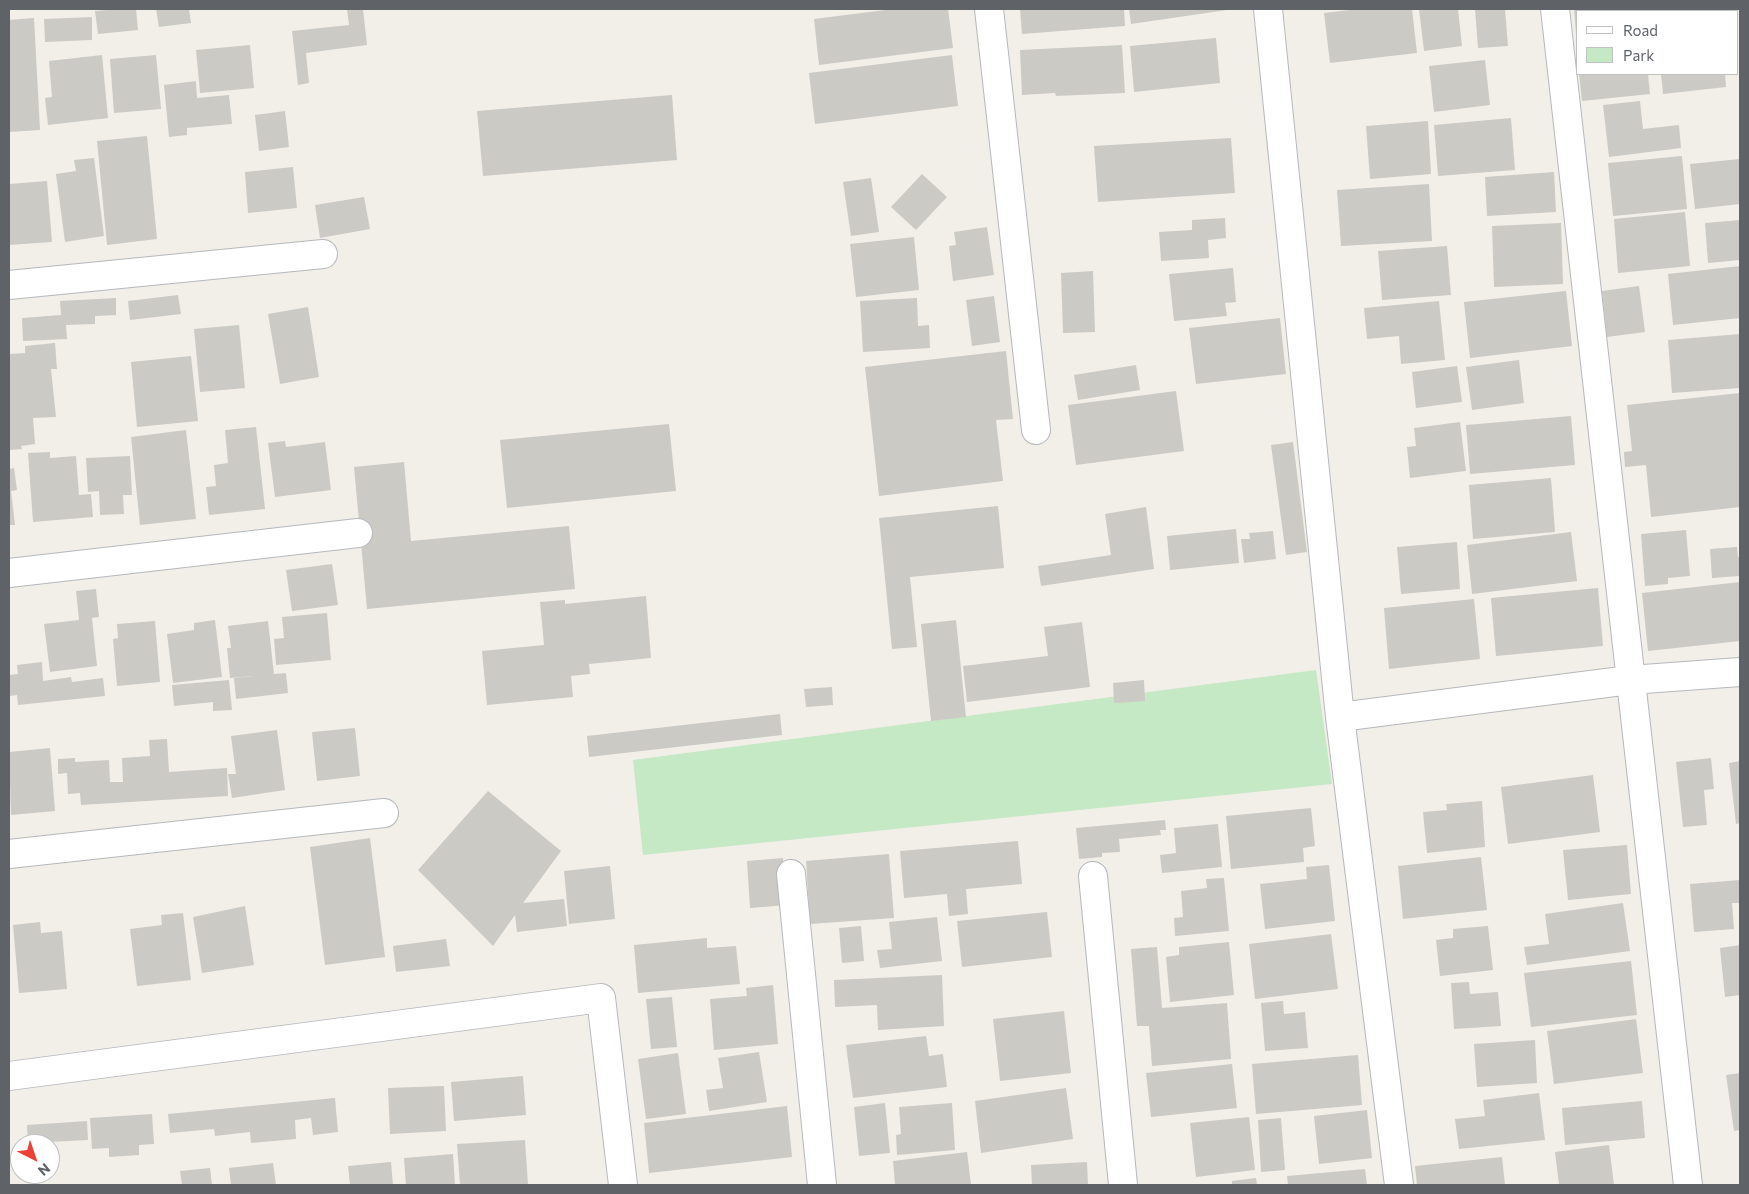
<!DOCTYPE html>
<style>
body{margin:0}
#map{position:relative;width:1749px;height:1194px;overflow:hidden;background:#f1efe8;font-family:Commissioner,sans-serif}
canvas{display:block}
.frame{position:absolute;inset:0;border:10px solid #5f6368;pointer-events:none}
.legend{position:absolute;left:1576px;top:10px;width:162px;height:65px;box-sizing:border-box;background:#fff;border:1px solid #bfc1c3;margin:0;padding:6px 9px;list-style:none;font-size:15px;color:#5f6368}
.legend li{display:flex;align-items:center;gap:10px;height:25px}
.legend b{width:25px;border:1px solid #bfc1c3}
.north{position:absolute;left:10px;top:1134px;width:50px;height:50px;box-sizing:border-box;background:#fff;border:1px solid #bfc1c3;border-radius:50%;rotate:139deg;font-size:14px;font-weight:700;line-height:20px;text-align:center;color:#5f6368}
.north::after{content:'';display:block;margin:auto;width:18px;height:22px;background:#ea4335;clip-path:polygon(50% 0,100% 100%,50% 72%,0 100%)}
</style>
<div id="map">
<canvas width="1749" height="1194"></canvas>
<div class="frame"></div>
<ul class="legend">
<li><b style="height:6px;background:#fff"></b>Road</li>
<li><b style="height:14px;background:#c5e8c5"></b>Park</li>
</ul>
<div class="north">N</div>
</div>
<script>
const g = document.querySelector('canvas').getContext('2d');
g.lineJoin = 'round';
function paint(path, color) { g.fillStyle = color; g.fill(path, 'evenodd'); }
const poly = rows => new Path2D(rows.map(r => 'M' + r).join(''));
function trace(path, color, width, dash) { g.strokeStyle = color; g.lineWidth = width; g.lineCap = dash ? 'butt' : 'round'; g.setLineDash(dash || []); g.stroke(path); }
paint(poly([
 [1316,670,1332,784,643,855,633,760]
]), '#c5e8c5');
paint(poly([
 [119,9,136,9,138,30,98,34,95,11],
 [156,9,189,9,191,23,159,27],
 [347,9,363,9,367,45,306,53,309,83,298,85,292,31,349,25],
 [893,9,948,9,953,48,819,65,814,19],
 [1020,9,1124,9,1125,26,1022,34],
 [1129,9,1227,9,1227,10,1131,24],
 [1358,9,1412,9,1417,53,1330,63,1324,13],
 [1419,9,1458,9,1462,46,1424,51],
 [1475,9,1505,9,1508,46,1478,48],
 [1574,9,1642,9,1642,11,1578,11,1576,34],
 [1650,9,1712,9,1712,11,1651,11],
 [92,17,92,40,45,42,44,19],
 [34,18,40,130,9,132,9,20],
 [1216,38,1220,83,1134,92,1130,46],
 [250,45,254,88,200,93,196,50],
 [1122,45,1125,93,1056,96,1055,93,1022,95,1020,50],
 [102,55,108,118,48,125,45,98,52,97,49,61],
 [156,55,161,109,114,113,110,59],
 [952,55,958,106,815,124,809,73],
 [1485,60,1490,105,1434,112,1429,66],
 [1579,74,1648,74,1650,94,1582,101],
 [1661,74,1725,74,1726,87,1663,94],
 [196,81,197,98,229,95,232,124,187,128,187,135,169,137,164,85],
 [672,95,677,160,483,176,477,111],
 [1640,101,1643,129,1679,125,1681,148,1609,157,1603,105],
 [285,111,289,147,259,151,255,115],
 [1511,118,1515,170,1438,176,1434,125],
 [1428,121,1431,174,1370,179,1366,126],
 [147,136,157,239,107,245,97,141],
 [1231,138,1235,193,1098,202,1094,146],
 [1682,156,1687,209,1613,216,1608,163],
 [94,158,104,236,65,242,56,174,76,171,74,160],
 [1740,159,1740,204,1695,209,1690,164],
 [293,167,297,208,248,213,245,172],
 [1554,172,1556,212,1487,216,1485,177],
 [922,174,947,197,916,230,891,207],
 [871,178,879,232,851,236,843,182],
 [47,181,52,242,9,245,9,184],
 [1429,184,1432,241,1341,246,1337,190],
 [364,197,370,229,320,238,315,205],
 [1685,212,1690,266,1618,273,1614,219],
 [1225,218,1226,238,1208,240,1209,258,1161,261,1159,232,1192,230,1192,220],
 [1740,220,1740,260,1708,263,1705,223],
 [1561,223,1563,284,1494,287,1492,226],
 [987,227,994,275,953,281,949,246,956,245,954,232],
 [914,237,919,290,856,297,850,244],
 [1447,246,1451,295,1382,300,1378,251],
 [1740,266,1740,318,1673,325,1668,274],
 [1233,268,1236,302,1225,303,1227,316,1174,321,1169,274],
 [1093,271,1095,332,1063,333,1061,273],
 [1639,286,1645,332,1607,337,1602,291],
 [1566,291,1572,346,1470,358,1464,302],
 [178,295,181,314,130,320,128,301],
 [994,296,1000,342,972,346,966,300],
 [116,298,116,315,95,316,95,324,66,325,67,339,23,341,22,318,61,315,60,301],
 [917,298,918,326,929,325,930,348,863,352,860,301],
 [1439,301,1445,360,1401,364,1399,336,1367,339,1364,308],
 [308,307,319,377,280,384,268,314],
 [1280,318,1286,374,1196,384,1189,328],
 [239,325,245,388,200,392,194,329],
 [1740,334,1740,388,1672,393,1668,340],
 [55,343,57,369,51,369,56,417,33,418,35,444,21,446,22,449,10,450,9,354,25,353,25,346],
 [1006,351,1013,419,996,420,1003,481,879,496,865,367],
 [191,356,198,421,137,427,131,362],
 [1519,360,1524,403,1472,410,1466,367],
 [1136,365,1140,390,1078,400,1074,375],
 [1457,366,1462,402,1416,408,1412,372],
 [1176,391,1184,451,1076,465,1068,405],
 [1740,393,1740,507,1651,517,1646,465,1625,467,1624,452,1632,451,1627,405],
 [1571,416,1575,465,1470,474,1466,425],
 [1460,422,1466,471,1410,478,1407,447,1416,446,1414,428],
 [669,424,676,491,507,508,500,440],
 [256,427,265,509,209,515,206,487,216,486,214,465,228,463,225,430],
 [186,430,196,519,140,525,131,437],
 [285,441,286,447,325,442,331,490,275,497,268,443],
 [1293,442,1307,552,1286,555,1271,445],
 [50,452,50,458,76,456,79,495,91,494,93,517,33,522,28,453],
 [130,456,132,495,123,495,124,514,100,515,99,491,88,492,86,458],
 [404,462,411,541,569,526,575,589,367,609,354,467],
 [14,468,17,490,11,491,15,525,9,525,9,469],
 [1551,478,1555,532,1473,539,1469,485],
 [998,506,1004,568,910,577,917,647,892,649,879,518],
 [1146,507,1154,569,1041,586,1038,566,1111,555,1105,514],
 [1236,529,1239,563,1170,570,1167,536],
 [1686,530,1690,576,1668,578,1668,584,1645,586,1641,534],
 [1273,531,1276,559,1244,563,1241,539,1250,539,1249,533],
 [1571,532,1577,581,1472,594,1467,545],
 [1457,542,1460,589,1401,594,1397,547],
 [1737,547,1738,557,1740,556,1740,576,1712,578,1710,549],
 [332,564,338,605,292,611,286,570],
 [1740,582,1740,641,1648,651,1642,593],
 [1598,588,1603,646,1496,656,1491,598],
 [96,589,99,617,92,618,97,666,50,672,44,624,79,620,76,591],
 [646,596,651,658,589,664,590,674,571,676,573,697,487,705,482,651,544,645,540,602,565,600,565,604],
 [1474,599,1480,659,1389,669,1384,608],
 [327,613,331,660,276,665,274,639,284,638,282,617],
 [215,620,222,677,173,683,167,634,194,630,194,623],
 [956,620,966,717,931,721,921,624],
 [155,621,160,682,117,686,113,639,118,638,117,624],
 [268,621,274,674,286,673,288,693,236,699,234,678,254,676,230,678,227,648,231,648,228,626],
 [1082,622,1090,687,967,702,963,666,1048,656,1044,627],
 [42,662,43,681,71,677,72,682,103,678,105,696,18,705,17,695,9,696,9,675,18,674,17,665],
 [229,680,232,710,213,711,213,702,174,706,172,685],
 [1144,680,1145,701,1114,703,1113,683],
 [832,687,833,705,806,707,804,689],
 [780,714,782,735,589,757,587,736],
 [355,728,360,776,317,781,312,732],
 [277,730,285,790,232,798,228,774,236,774,231,736],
 [167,739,169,772,227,768,228,796,81,805,80,793,68,794,67,773,58,774,58,759,75,758,75,762,109,760,110,782,123,782,122,758,150,756,149,740],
 [50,748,55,811,11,815,9,752],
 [1711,758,1714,789,1704,790,1707,825,1683,827,1676,762],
 [1740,761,1740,823,1736,824,1729,763],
 [1593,775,1600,832,1508,844,1501,787],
 [488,791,561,851,523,903,564,899,567,926,517,932,515,915,493,946,418,870],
 [1482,801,1485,847,1427,853,1423,812,1447,810,1446,804],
 [1311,808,1315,846,1303,848,1304,862,1231,869,1226,816],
 [1165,820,1166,830,1160,830,1161,835,1119,839,1120,852,1102,853,1102,857,1079,859,1076,828],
 [1218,824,1222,867,1162,873,1160,855,1176,853,1174,828],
 [370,838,385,957,325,965,310,847],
 [1018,841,1022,884,966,889,968,914,949,916,947,894,904,898,900,851],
 [1627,845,1631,894,1568,900,1563,850],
 [889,854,894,918,810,924,806,861],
 [1481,857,1487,910,1403,919,1398,866],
 [783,858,787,905,750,908,747,861],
 [1329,865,1335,921,1265,929,1260,884,1307,879,1306,867],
 [610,866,615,919,569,924,564,871],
 [1224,878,1229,931,1175,936,1174,918,1183,917,1181,891,1207,888,1206,879],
 [1740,880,1740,903,1732,903,1734,929,1694,932,1690,884],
 [1623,903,1630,951,1527,965,1524,947,1549,944,1545,914],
 [245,906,254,965,202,973,193,917],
 [1047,912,1052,957,962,967,957,921],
 [183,913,191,980,137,986,130,929,162,925,161,915],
 [937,917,942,961,880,968,877,950,892,949,889,922],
 [40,922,41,933,62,931,67,989,19,993,13,925],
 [861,926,864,961,842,963,839,928],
 [1488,926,1493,970,1440,976,1436,940,1453,938,1453,929],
 [1331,934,1338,989,1255,999,1249,944],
 [707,938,707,948,736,946,740,984,638,993,634,945],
 [446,939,450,966,396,972,393,946],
 [1229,942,1234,995,1170,1002,1166,957,1179,955,1179,947],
 [1740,945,1740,995,1725,997,1720,948],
 [1157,947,1162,1008,1227,1003,1231,1059,1152,1066,1149,1026,1137,1026,1131,949],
 [1631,961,1637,1015,1531,1027,1524,973],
 [942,975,944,1026,878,1030,877,1005,835,1007,834,980],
 [1469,982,1470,994,1498,992,1501,1026,1454,1029,1451,983],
 [773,985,778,1044,714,1050,710,999,747,996,746,988],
 [672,997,677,1047,651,1049,646,999],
 [1283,1001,1284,1014,1305,1012,1308,1048,1265,1051,1261,1003],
 [1064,1011,1071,1073,1000,1081,993,1019],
 [1636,1019,1643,1073,1554,1084,1547,1031],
 [926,1036,929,1056,943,1054,947,1087,853,1098,846,1045],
 [1535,1040,1537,1083,1477,1087,1474,1044],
 [759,1052,767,1102,709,1111,706,1090,723,1088,718,1058],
 [678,1053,686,1114,646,1119,638,1059],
 [1358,1055,1362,1105,1256,1114,1252,1064],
 [1232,1064,1237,1108,1151,1117,1146,1073],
 [1740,1073,1740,1130,1734,1131,1726,1075],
 [523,1076,526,1115,454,1121,451,1082],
 [444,1086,446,1131,390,1134,388,1088],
 [1066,1088,1073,1139,981,1153,975,1101],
 [1539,1093,1545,1140,1459,1149,1455,1119,1485,1116,1483,1100],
 [335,1098,338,1132,313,1135,311,1118,295,1120,296,1139,251,1143,250,1132,215,1136,214,1129,170,1133,168,1114],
 [1642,1101,1645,1138,1565,1145,1562,1108],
 [885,1103,890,1153,859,1156,854,1107],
 [952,1103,955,1150,897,1155,896,1135,901,1134,899,1107],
 [787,1106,792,1157,649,1173,644,1123],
 [1367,1110,1372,1158,1319,1164,1314,1116],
 [152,1114,154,1144,139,1145,139,1155,109,1157,109,1148,92,1149,90,1118],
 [1249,1117,1255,1170,1196,1177,1190,1123],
 [1281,1118,1285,1170,1261,1172,1258,1120],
 [87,1121,88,1140,28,1143,27,1125],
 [525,1140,528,1185,460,1185,457,1144],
 [1609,1145,1614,1185,1559,1185,1555,1152],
 [967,1152,971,1185,895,1185,893,1161],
 [453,1154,455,1185,406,1185,404,1158],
 [1502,1157,1505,1185,1417,1185,1415,1166],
 [391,1162,393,1185,350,1185,348,1166],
 [1087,1162,1088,1185,1032,1185,1031,1165],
 [273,1163,276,1185,231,1185,229,1168],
 [210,1168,212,1185,182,1185,180,1171],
 [1365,1169,1367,1185,1288,1185,1287,1176],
 [1256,1178,1257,1185,1232,1185,1232,1181]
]), '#cccac5');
const minor = poly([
 [989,9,1036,430],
 [1268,9,1340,717,1399,1185],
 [1555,9,1688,1185],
 [9,285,323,254],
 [9,573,358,533],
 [1340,717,1630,680,1740,672],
 [9,854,384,813],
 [791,874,822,1185],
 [1093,876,1123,1185],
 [9,1076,601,998,623,1185]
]);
trace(minor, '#b5b8bc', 30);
trace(minor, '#fff', 28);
</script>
